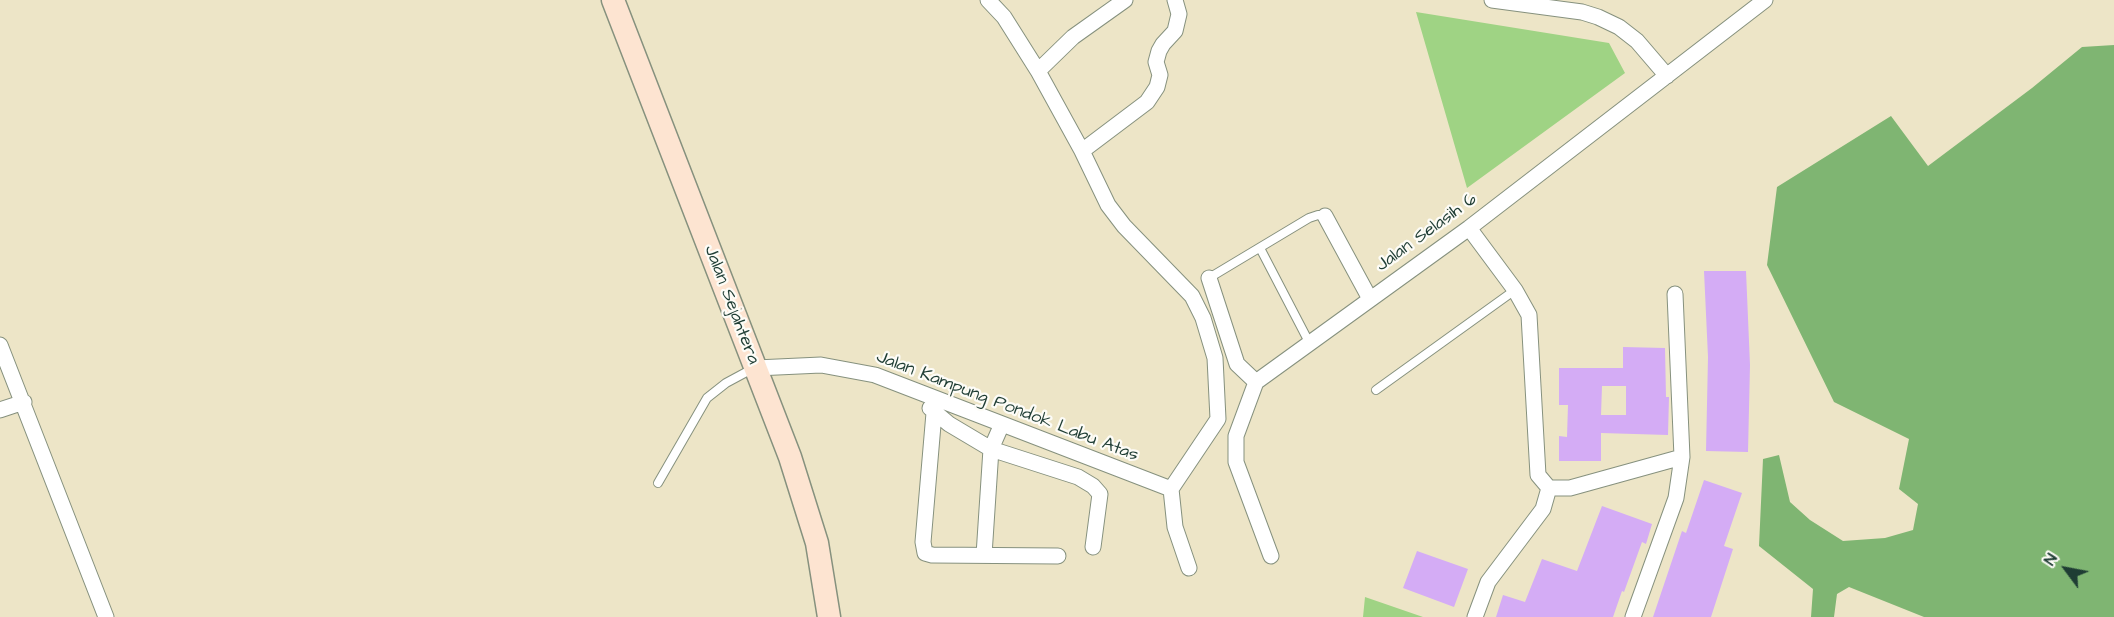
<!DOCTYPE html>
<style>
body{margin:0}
#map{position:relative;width:2114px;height:617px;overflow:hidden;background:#ede5c7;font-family:"Architects Daughter",sans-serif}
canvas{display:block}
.north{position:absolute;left:2036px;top:539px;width:60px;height:60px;-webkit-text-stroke:4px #fdfcf7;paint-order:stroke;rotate:302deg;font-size:16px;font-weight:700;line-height:24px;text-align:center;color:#1f3d34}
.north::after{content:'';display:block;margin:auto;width:21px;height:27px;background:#1f3d34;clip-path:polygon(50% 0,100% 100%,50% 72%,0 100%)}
</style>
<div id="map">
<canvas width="2114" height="617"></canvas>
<div class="north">N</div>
</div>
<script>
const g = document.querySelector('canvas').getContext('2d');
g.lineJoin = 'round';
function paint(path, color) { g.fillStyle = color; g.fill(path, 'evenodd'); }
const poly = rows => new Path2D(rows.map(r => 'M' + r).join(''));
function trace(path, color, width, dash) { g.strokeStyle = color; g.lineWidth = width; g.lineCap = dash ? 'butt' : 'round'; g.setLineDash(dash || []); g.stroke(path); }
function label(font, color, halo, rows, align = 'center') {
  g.font = font + ' "Architects Daughter",sans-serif'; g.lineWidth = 4.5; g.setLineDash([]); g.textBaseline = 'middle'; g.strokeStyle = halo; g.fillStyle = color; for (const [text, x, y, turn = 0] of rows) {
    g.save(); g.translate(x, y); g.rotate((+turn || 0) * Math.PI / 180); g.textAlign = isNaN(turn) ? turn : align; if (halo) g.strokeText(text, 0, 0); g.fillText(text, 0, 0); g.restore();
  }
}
paint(poly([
 [1416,12,1609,43,1625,73,1467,188],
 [1365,597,1423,617,1363,617]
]), '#9fd384');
paint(poly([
 [2114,45,2114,617,1924,617,1849,587,1837,594,1834,617,1811,617,1813,589,1759,546,1763,459,1779,455,1790,502,1810,520,1843,541,1885,538,1913,530,1918,504,1899,489,1909,439,1834,402,1767,265,1777,187,1891,116,1928,166,2032,88,2082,47]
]), '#7fb572');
paint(poly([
 [1704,271,1746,271,1750,365,1748,452,1706,451,1708,357],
 [1623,347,1665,348,1666,397,1669,397,1668,435,1601,433,1601,461,1559,461,1559,436,1567,437,1568,405,1559,405,1559,368,1623,368],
 [1602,386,1626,386,1626,415,1601,415],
 [1704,480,1742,493,1724,546,1733,549,1711,617,1653,617,1682,531,1686,533],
 [1602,506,1652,524,1646,544,1642,542,1624,592,1622,591,1613,617,1496,617,1503,595,1525,602,1542,559,1577,571],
 [1417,551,1468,569,1454,607,1403,588]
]), '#d4acf5');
const lane = poly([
 [1260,248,1310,344],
 [1209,278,1309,218,1318,215,1325,216],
 [1376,390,1515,290],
 [658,483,707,398,726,383,752,369]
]);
const street = poly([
 [988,0,1004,17,1038,71,1082,151,1108,205,1124,226,1192,296,1203,318,1215,358,1218,419,1171,489],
 [1492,0,1582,12,1598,17,1619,27,1637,41,1667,76],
 [1038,71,1073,37,1125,0],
 [1082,151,1147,102,1157,87,1160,75,1156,62,1159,51,1163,44,1175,31,1179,14,1175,0],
 [1325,216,1370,299],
 [1469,228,1515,290,1529,315,1538,475,1549,488,1570,488,1682,457,1675,294],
 [1209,278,1237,364,1256,382],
 [0,345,106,617],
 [756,368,821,365,875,375,1171,489],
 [930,408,949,424,991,449,1078,477,1093,486,1100,494,1093,547],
 [0,410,24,402],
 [934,413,923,542,925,553,932,555,1058,556],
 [1171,489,1175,527,1189,568],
 [984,555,991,449,1002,424],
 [1271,556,1236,462,1236,436,1256,382,1469,228,1765,0],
 [1475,617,1488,582,1543,509,1549,488],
 [1633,617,1676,498,1682,457]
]);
const secondary = poly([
 [613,0,790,457,817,543,829,617]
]);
trace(lane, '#86917e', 10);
trace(street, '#86917e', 17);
trace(secondary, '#86917e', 25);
trace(lane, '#fff', 8);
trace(street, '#fff', 15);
trace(secondary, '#fde4d1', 22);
label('18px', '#1f3d34', '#fdfcf7', [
 ["Jalan Selasih 6",1427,233,-36],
 ["Jalan Sejahtera",731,305,69],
 ["Jalan Kampung Pondok Labu Atas",1007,407,21]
]);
</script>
